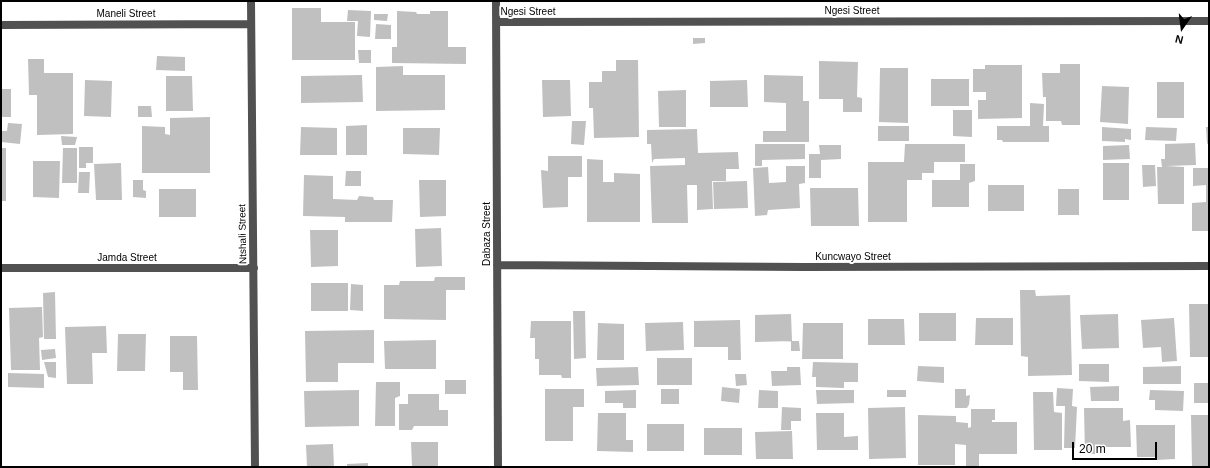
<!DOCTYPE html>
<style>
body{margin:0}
#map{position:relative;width:1210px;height:468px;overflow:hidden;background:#fff;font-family:Arial,sans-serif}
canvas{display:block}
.frame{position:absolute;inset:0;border:2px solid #000;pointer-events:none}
.north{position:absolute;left:1162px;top:8px;width:40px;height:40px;-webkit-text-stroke:3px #fff;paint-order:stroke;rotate:194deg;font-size:11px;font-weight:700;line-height:16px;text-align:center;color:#000}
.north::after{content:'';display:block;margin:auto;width:14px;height:18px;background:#000;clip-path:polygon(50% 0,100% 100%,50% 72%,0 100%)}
.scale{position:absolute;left:1072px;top:442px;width:85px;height:18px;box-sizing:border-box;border:2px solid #000;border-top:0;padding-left:5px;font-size:12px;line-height:14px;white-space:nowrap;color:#000;-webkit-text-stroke:3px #fff;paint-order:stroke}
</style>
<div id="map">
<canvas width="1210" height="468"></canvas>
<div class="frame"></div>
<div class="north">N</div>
<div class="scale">20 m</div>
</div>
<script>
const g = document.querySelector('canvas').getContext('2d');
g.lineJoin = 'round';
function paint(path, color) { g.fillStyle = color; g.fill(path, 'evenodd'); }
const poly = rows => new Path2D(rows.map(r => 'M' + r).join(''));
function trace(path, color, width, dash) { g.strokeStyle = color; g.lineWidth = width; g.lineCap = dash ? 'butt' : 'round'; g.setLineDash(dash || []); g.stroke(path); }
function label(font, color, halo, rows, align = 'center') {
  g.font = font + ' Arial,sans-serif'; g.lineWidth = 4; g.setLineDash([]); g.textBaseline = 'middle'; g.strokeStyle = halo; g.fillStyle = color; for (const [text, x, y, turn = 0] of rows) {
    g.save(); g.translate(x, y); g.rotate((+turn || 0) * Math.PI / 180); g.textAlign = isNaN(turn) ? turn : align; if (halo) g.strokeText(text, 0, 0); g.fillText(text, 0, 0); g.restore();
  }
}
paint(poly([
 [292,8,321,8,321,22,355,22,355,60,292,60],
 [348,10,371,11,370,37,357,36,358,21,347,21],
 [397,11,416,12,417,14,430,14,430,11,448,11,448,47,466,47,466,64,392,63,392,47,397,47],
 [374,14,388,14,387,21,374,20],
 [376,24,391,25,391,39,375,39],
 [693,38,705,38,705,43,693,44],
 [358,50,371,50,371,63,359,63],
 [157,56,185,57,185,71,156,70],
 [28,59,44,59,44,73,73,73,73,134,37,135,37,95,29,95],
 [616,60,638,60,639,137,594,138,593,108,589,108,589,82,602,82,602,71,616,71],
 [819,61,858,62,857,97,862,98,862,112,843,112,843,99,819,99],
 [1060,64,1080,64,1080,125,1062,125,1061,121,1046,121,1046,97,1043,97,1042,73,1060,73],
 [985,65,1022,65,1022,118,978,119,978,100,986,100,986,92,973,92,973,69,985,69],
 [403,66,403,75,445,75,445,110,376,111,376,67],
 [880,68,908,68,908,123,879,122],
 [362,75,363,102,301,103,301,76],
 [764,75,803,76,803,101,809,101,809,142,763,142,763,131,786,131,786,103,764,102],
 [166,76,192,76,193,111,166,111],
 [931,79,969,79,969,106,931,106],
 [85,80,112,81,111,117,84,116],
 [542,80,570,80,571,116,543,117],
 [747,80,748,107,710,107,710,81],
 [1157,82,1184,82,1184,118,1157,118],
 [1102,86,1129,87,1128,124,1100,122],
 [1,89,11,89,11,117,1,117],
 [686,90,686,127,659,127,658,91],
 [1030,103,1044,104,1043,126,1049,126,1049,142,1003,142,1002,140,997,140,997,126,1030,126],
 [138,106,151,106,152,117,138,117],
 [953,110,972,110,972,137,953,136],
 [210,117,210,173,142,173,142,126,165,127,165,134,170,135,170,118],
 [572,121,586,121,584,145,571,144],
 [8,123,22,124,20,144,1,142,1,131,7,131],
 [367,125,367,155,346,155,346,126],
 [878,126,909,126,909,141,878,141],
 [301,127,337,128,337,155,300,155],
 [1102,127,1131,129,1131,140,1125,139,1125,142,1102,141],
 [1146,127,1177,128,1176,141,1145,140],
 [1206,127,1209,127,1209,143,1207,144],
 [403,128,440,128,439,155,403,154],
 [697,129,698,153,738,152,739,169,726,169,726,181,712,181,713,209,697,210,697,185,687,185,688,223,652,223,650,166,685,165,685,158,654,159,652,163,651,144,647,144,647,130],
 [61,136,77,137,75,145,62,145],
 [1195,143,1196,165,1166,166,1184,167,1184,204,1158,204,1157,167,1162,167,1161,159,1165,159,1165,144],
 [755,144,805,144,805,159,762,160,762,166,755,166],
 [905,144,965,144,965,162,934,162,934,173,922,173,922,180,907,180,907,222,868,222,868,162,904,162],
 [819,145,841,145,841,159,821,160,821,178,809,178,809,154,820,154],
 [1129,145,1130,159,1103,160,1103,146],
 [79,147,93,147,93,163,86,163,86,168,79,168],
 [1,148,6,148,6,201,1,201],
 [63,148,77,148,77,183,62,183],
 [548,156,582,156,582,177,568,177,568,207,543,208,541,170,548,171],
 [587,159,603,160,603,182,614,182,614,173,640,174,640,222,587,222],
 [33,161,60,161,59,198,33,197],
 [121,163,122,200,96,200,94,164],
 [1103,163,1129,163,1129,200,1103,200],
 [960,164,975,164,975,181,969,183,969,207,932,207,932,180,960,180],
 [1142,165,1155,165,1156,186,1143,187],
 [786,166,805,166,805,183,799,184,800,208,768,210,767,215,755,216,753,168,768,167,769,183,786,182],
 [1193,168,1209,168,1209,231,1192,231,1192,203,1206,202,1206,185,1193,186],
 [346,171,361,171,361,186,345,186],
 [79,172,90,172,89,193,78,193],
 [304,175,333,176,333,199,357,200,359,196,373,197,374,200,393,200,392,222,345,222,345,217,303,216],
 [133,180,143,180,143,190,146,191,146,198,133,197],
 [419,180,446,180,446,216,420,217],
 [747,181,748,208,714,209,713,182],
 [988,185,1024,185,1024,211,988,211],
 [810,188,858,188,859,226,811,226],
 [159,189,196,189,196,217,159,217],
 [1058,189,1079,189,1079,215,1058,215],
 [441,228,442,266,416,267,415,229],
 [310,230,338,230,338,266,311,267],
 [435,277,465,277,465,290,446,290,446,320,384,319,384,285,399,285,400,281,434,281],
 [311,283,348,283,348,311,311,311],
 [351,284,363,285,363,311,350,310],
 [1020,290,1035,290,1036,296,1070,295,1072,375,1028,376,1028,357,1021,356],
 [55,292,56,339,44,339,43,293],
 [1189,304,1209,304,1209,357,1190,357],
 [42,307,43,337,39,338,40,370,11,370,9,308],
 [573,311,585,311,586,358,574,359],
 [919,313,956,313,956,341,919,341],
 [791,314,792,341,755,342,755,315],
 [1118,314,1119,348,1082,349,1080,315],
 [976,318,1013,318,1013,345,975,345],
 [1174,318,1177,361,1162,362,1161,347,1143,348,1141,320],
 [868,319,904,319,905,345,868,345],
 [740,320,741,360,728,360,728,347,694,347,694,321],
 [531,321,571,321,571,378,562,378,561,375,539,375,539,359,535,359,535,338,530,338],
 [683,322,684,350,646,351,645,323],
 [598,323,624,324,624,360,597,360],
 [803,323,843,323,843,359,802,359],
 [106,326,107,353,92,353,93,384,67,384,65,327],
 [374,330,374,363,338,363,338,382,306,382,305,331],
 [118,334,146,334,145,371,117,371],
 [170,336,197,336,198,390,183,390,183,372,170,372],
 [436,340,436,369,385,369,384,341],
 [791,341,799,341,800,351,791,351],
 [55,349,56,358,42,360,41,350],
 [657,358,692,358,692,385,657,385],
 [44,362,56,362,56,378,48,377],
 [813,362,858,363,858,382,844,382,844,388,816,387,816,377,812,377],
 [1079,364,1109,364,1109,382,1079,381],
 [918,366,944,367,944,383,917,381],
 [1181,366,1181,384,1143,384,1143,367],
 [638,367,639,385,597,386,596,368],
 [787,367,800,367,801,385,772,386,771,371,787,371],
 [8,373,44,374,44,388,8,387],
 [735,374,746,374,747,385,736,386],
 [445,380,466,380,466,394,445,394],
 [376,382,400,382,400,396,395,398,395,426,375,426],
 [1194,383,1209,383,1209,403,1194,403],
 [1119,386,1119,401,1091,401,1090,387],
 [722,387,740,389,739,403,721,401],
 [1057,388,1073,389,1072,406,1077,407,1075,448,1064,448,1065,406,1056,406],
 [545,389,584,389,584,407,573,407,573,441,545,441],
 [661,389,679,389,679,404,661,404],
 [955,389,966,389,966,396,970,395,969,405,968,406,967,408,955,408],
 [359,390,359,426,305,427,304,391],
 [636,390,636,408,623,408,623,403,605,403,605,391],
 [759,390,778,391,778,408,758,408],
 [816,390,854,390,854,403,817,404],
 [887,390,906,390,906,397,887,397],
 [1150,390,1184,391,1183,411,1155,410,1155,400,1149,400],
 [1033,392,1053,392,1054,412,1062,413,1062,450,1034,450],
 [408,394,439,394,439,410,448,410,448,426,414,426,412,430,399,430,399,404,408,404],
 [782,407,801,408,801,421,791,421,791,430,781,430],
 [905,407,906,458,869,459,868,408],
 [1084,408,1123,408,1123,421,1130,420,1131,447,1101,447,1102,454,1085,454],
 [971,409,995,409,995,420,992,420,992,422,1017,422,1017,454,979,454,979,467,966,467,966,445,955,444,955,465,918,465,918,415,956,416,956,422,968,423,968,428,971,427],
 [598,413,626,413,626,440,633,440,633,452,597,451],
 [816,413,844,413,844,437,858,436,858,450,817,450],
 [1191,415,1209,415,1209,467,1192,467],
 [647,424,684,424,684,451,647,451],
 [1136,425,1175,425,1175,459,1156,460,1155,457,1137,457],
 [704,428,742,428,742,455,704,455],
 [792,431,793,459,756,459,755,432],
 [411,442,438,442,438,467,412,467],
 [333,444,334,467,307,467,306,445],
 [368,463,368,467,347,467,347,464]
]), '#c0c0c0');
trace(poly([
 [251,1,255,467],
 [496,1,498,467],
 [496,22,1209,21],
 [1,25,251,24],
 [497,265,804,267,1209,266],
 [1,268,254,268]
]), '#515151', 8);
label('10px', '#000', '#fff', [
 ["Ngesi Street",852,11],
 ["Ngesi Street",528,12],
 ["Maneli Street",126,14],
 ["Ntshali Street",243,234,-91],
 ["Dabaza Street",487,234,-90],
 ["Kuncwayo Street",853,257],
 ["Jamda Street",127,258]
]);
</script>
